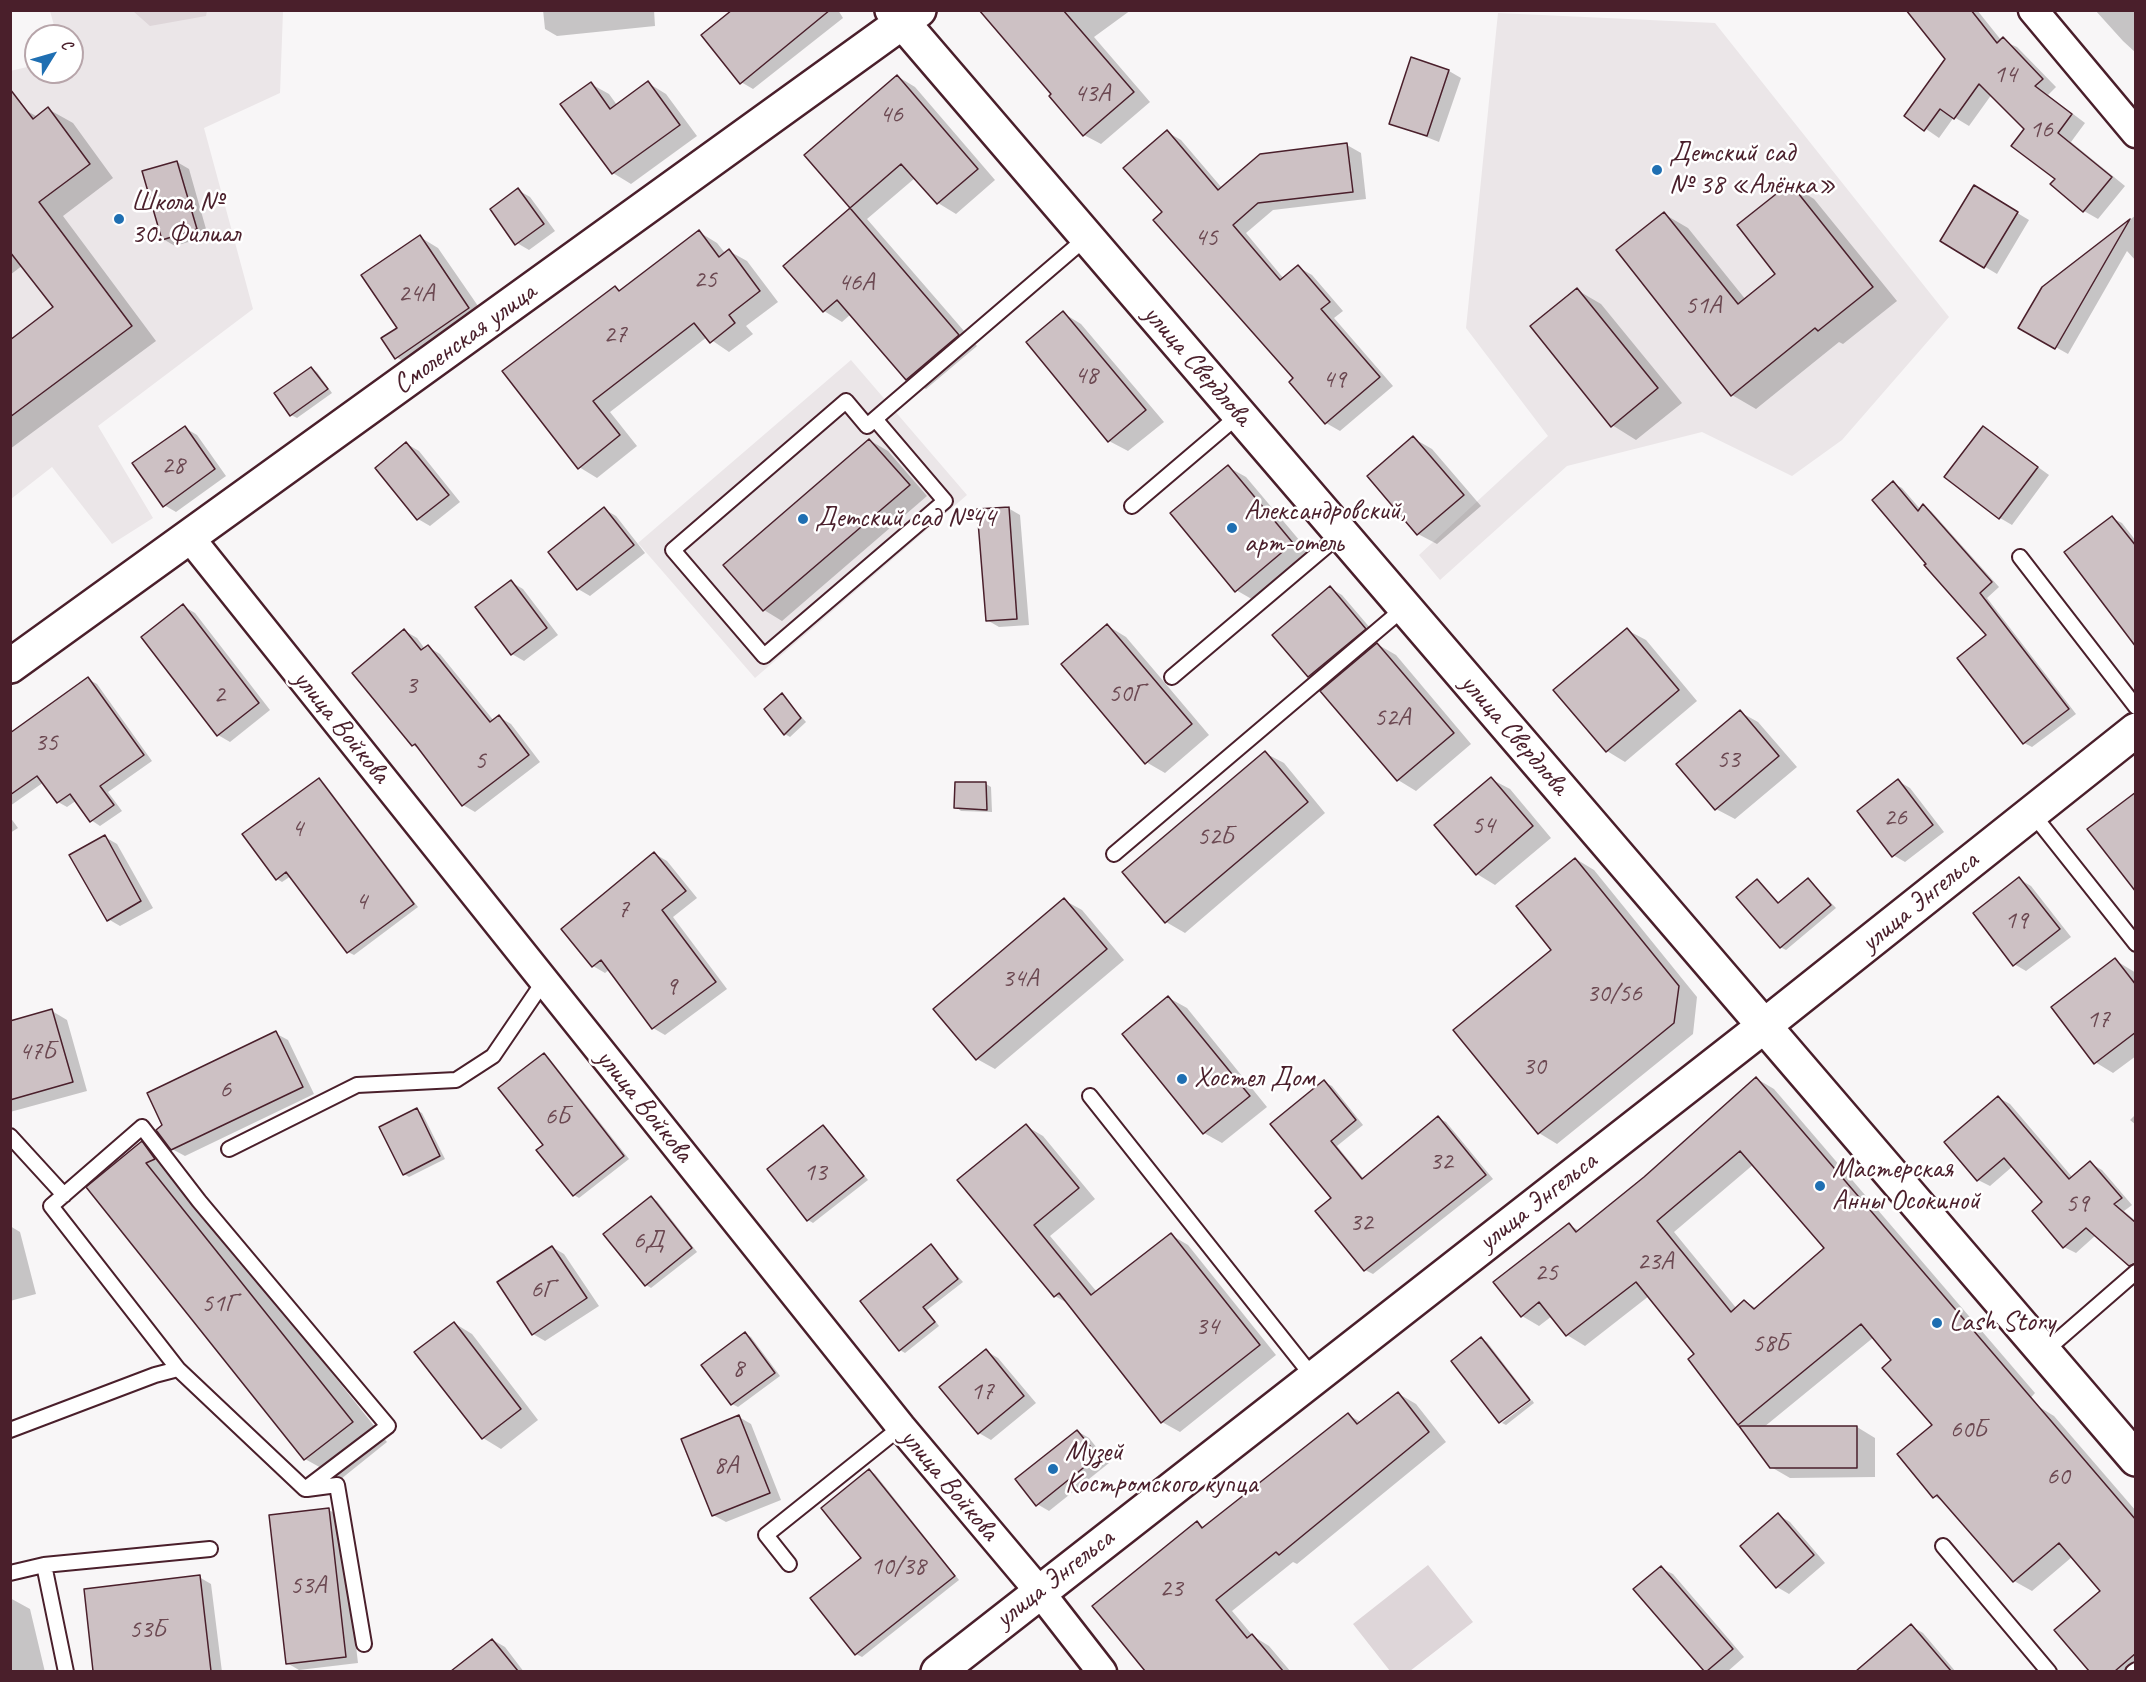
<!DOCTYPE html>
<meta charset="utf-8">
<style>
body{margin:0}
#map{position:relative;width:2146px;height:1682px;overflow:hidden;background:#f8f6f7;font-family:Caveat,sans-serif}
canvas{display:block}
.frame{position:absolute;inset:0;border:12px solid #4a1f2b;pointer-events:none}
.north{position:absolute;left:24px;top:24px;width:60px;height:60px;box-sizing:border-box;background:#fff;border:2px solid #b7a5aa;border-radius:50%;rotate:53deg;font-size:16px;font-weight:700;line-height:24px;text-align:center;color:#4a1f2b}
.north::after{content:'';display:block;margin:auto;width:21px;height:27px;background:#1f6fb2;clip-path:polygon(50% 0,100% 100%,50% 72%,0 100%)}
</style>
<div id="map">
<canvas width="2146" height="1682"></canvas>
<div class="frame"></div>
<div class="north">С</div>
</div>
<script>
const g = document.querySelector('canvas').getContext('2d');
g.lineJoin = 'round';
function paint(path, color) { g.fillStyle = color; g.fill(path, 'evenodd'); }
const poly = rows => new Path2D(rows.map(r => 'M' + r).join(''));
function trace(path, color, width, dash) { g.strokeStyle = color; g.lineWidth = width; g.lineCap = dash ? 'butt' : 'round'; g.setLineDash(dash || []); g.stroke(path); }
function label(font, color, halo, rows, align = 'center') {
  g.font = font + ' Caveat,sans-serif'; g.lineWidth = 5; g.setLineDash([]); g.textBaseline = 'middle'; g.strokeStyle = halo; g.fillStyle = color; for (const [text, x, y, turn = 0] of rows) {
    g.save(); g.translate(x, y); g.rotate((+turn || 0) * Math.PI / 180); g.textAlign = isNaN(turn) ? turn : align; if (halo) g.strokeText(text, 0, 0); g.fillText(text, 0, 0); g.restore();
  }
}
paint(poly([
 [50,11,283,11,280,93,204,128,253,309,98,426,153,518,112,544,52,467,11,499,10,71,36,65,36,72,72,72,72,36,57,36],
 [1498,13,1715,23,1949,317,1842,440,1792,476,1702,432,1567,466,1440,580,1419,555,1548,436,1466,328],
 [851,360,967,495,755,678,638,543]
]), '#ebe6e8');
paint(poly([
 [133,11,207,11,206,16,150,26],
 [1428,1565,1473,1622,1410,1671,1390,1671,1353,1624]
]), '#ded6d9');
paint(poly([
 [543,10,654,10,655,26,557,36,545,29],
 [734,10,838,10,843,18,753,89,741,82],
 [999,10,1131,10,1094,37,1150,102,1101,144,1084,135,1053,94],
 [1908,10,1977,10,2001,40,2017,47,2056,87,2048,95,2085,123,2071,142,2125,186,2098,219,2084,211,2057,179,2026,129,1992,94,1969,126,1954,117,1939,138,1906,115,1947,59],
 [2095,10,2136,10,2136,53,2123,41],
 [1449,71,1461,78,1439,142,1391,123],
 [897,76,915,87,995,180,956,214,938,203,915,178,867,219,977,346,926,389,907,379,851,314,842,322,824,311,785,266,852,208,807,156],
 [648,83,666,94,697,136,631,184,613,173,591,84,609,94,617,105],
 [48,109,73,123,113,178,63,216,156,341,10,449,10,342,56,307,23,265,10,275,10,120,25,110,38,117],
 [1167,132,1181,140,1222,188,1347,145,1361,153,1366,199,1273,210,1246,233,1284,279,1298,267,1312,275,1343,311,1334,318,1393,386,1340,431,1326,423,1291,382,1295,379,1164,212],
 [177,162,189,169,208,236,175,246,163,239],
 [1790,184,1814,199,1897,301,1843,344,1839,342,1756,409,1732,395,1664,214,1688,228,1746,300,1778,274],
 [1974,187,2029,220,1997,274,1942,241],
 [518,190,530,197,555,231,529,250,517,243],
 [2136,215,2136,261,2127,251,2068,354,2020,327,2043,288],
 [699,232,717,243,725,253,729,251,747,261,778,302,746,326,753,334,729,352,707,337,610,412,637,446,597,478,579,467,615,288,621,291],
 [420,237,438,248,487,319,415,368,396,357,399,328],
 [1577,290,1601,304,1682,403,1636,440,1612,425],
 [1063,313,1081,324,1164,422,1128,451,1109,441],
 [311,368,317,372,332,393,297,418,291,415],
 [185,428,197,435,226,476,176,512,164,505],
 [1984,428,2049,475,2012,525,2000,518],
 [1413,438,1432,449,1481,506,1437,544,1418,534],
 [869,440,888,451,927,496,782,621,764,610],
 [407,444,419,451,460,502,430,526,418,519],
 [1228,467,1246,477,1311,554,1255,601,1236,590],
 [1893,483,1902,488,1921,510,1924,506,1931,511,1999,587,1987,598,2076,714,2032,747,2024,743,1988,635,1928,564],
 [1008,508,1020,515,1029,625,999,627,987,620],
 [604,509,616,516,645,553,590,596,578,589],
 [2112,518,2122,523,2136,541,2136,644],
 [511,582,523,589,558,635,524,661,512,654],
 [1330,588,1342,595,1377,636,1321,683,1309,676,1274,635],
 [183,606,195,613,270,710,230,742,218,735],
 [1108,626,1126,637,1209,735,1165,773,1146,762],
 [1627,630,1646,640,1697,701,1625,762,1607,751],
 [405,631,417,638,425,649,428,647,440,654,494,721,499,717,511,724,540,762,475,812,463,805,422,751,413,745],
 [1377,644,1396,655,1471,744,1416,791,1398,780],
 [88,679,97,684,152,761,108,792,122,811,100,826,91,820,77,800,67,807,58,802,44,782,10,806,10,735],
 [782,695,806,722,790,737,785,734],
 [1740,712,1758,722,1797,767,1735,819,1716,809],
 [1265,753,1284,763,1325,813,1185,933,1166,922,1125,872],
 [1491,779,1510,789,1551,838,1495,885,1477,874],
 [319,780,324,783,418,907,354,955,348,952,291,876,282,882,277,879],
 [1898,781,1910,788,1944,832,1905,862,1893,855],
 [986,784,991,787,992,812,961,811,956,807],
 [10,817,18,828,10,833],
 [105,837,117,844,153,908,120,926,108,919],
 [655,854,667,861,697,898,673,917,727,989,665,1035,653,1028,610,969,605,973,593,966,563,929],
 [1576,859,1594,870,1697,997,1693,1034,1557,1144,1539,1133,1455,1030,1553,950],
 [2019,879,2031,886,2071,937,2026,971,2014,964],
 [1809,880,1836,908,1786,950,1780,947,1757,881,1780,904],
 [1064,900,1082,910,1124,960,995,1069,977,1059],
 [2115,960,2136,973,2136,1056,2113,1073,2095,1062],
 [1169,998,1187,1008,1267,1107,1222,1143,1204,1133],
 [52,1011,67,1020,87,1091,10,1112,10,1023],
 [275,1033,288,1040,314,1094,185,1156,172,1149,158,1130],
 [544,1055,549,1058,629,1159,579,1198,574,1195,545,1145],
 [1757,1079,1774,1089,2035,1393,2024,1405,2036,1405,2054,1416,2136,1511,2136,1672,2091,1672,2056,1631,2102,1591,2072,1557,2032,1591,2014,1581,1947,1504,1934,1496,1934,1426,1893,1360,1874,1337,1764,1427,1857,1427,1875,1438,1875,1477,1790,1478,1771,1467,1745,1428,1739,1424,1696,1354,1649,1296,1585,1346,1567,1335,1552,1316,1539,1326,1522,1316,1569,1225,1580,1231,1645,1178],
 [1754,1164,1826,1249,1756,1308,1745,1302,1737,1309,1674,1232],
 [1324,1082,1332,1086,1363,1125,1337,1146,1364,1179,1438,1118,1446,1122,1493,1179,1373,1274,1365,1270,1333,1198],
 [1999,1098,2010,1104,2073,1178,2090,1163,2102,1170,2132,1205,2124,1211,2136,1221,2136,1267,2096,1235,2076,1253,2064,1247,2045,1202,2013,1166,1990,1186,1978,1180],
 [417,1110,422,1113,445,1159,409,1177,404,1174],
 [2136,1114,2136,1125,2130,1120],
 [1026,1126,1043,1136,1095,1199,1050,1236,1097,1292,1171,1235,1188,1245,1276,1355,1180,1432,1162,1422,1069,1304,1055,1296,960,1181],
 [823,1127,828,1130,868,1180,813,1223,808,1220],
 [142,1143,177,1164,180,1183,387,1442,341,1479,305,1459,88,1188],
 [651,1198,657,1201,697,1252,651,1288,646,1285],
 [10,1226,20,1232,36,1294,10,1301],
 [931,1246,963,1282,927,1310,939,1326,905,1353,900,1350],
 [552,1247,564,1254,599,1306,545,1341,533,1334],
 [454,1323,472,1334,538,1420,501,1449,483,1438],
 [746,1334,751,1337,780,1376,738,1407,732,1404],
 [1482,1339,1487,1342,1530,1398,1500,1421],
 [986,1351,998,1358,1036,1403,991,1440,979,1433],
 [1399,1394,1416,1404,1446,1442,1297,1564,1293,1562,1232,1611,1253,1636,1269,1646,1291,1672,1147,1672,1094,1606,1197,1523,1205,1528,1348,1415,1361,1422],
 [1532,1400,1534,1403,1506,1425,1502,1423],
 [739,1417,751,1424,781,1500,726,1522,713,1515],
 [1077,1431,1089,1438,1109,1463,1049,1511,1037,1504],
 [869,1471,875,1474,959,1580,862,1657,856,1654,812,1599,863,1558],
 [329,1510,341,1517,358,1663,299,1670,287,1663],
 [1778,1515,1790,1522,1825,1563,1789,1594,1777,1587],
 [1661,1568,1673,1574,1744,1657,1727,1672,1706,1672,1636,1589],
 [199,1577,211,1584,222,1672,94,1672,85,1590],
 [10,1598,30,1609,45,1672,10,1672],
 [1911,1626,1923,1633,1956,1672,1858,1672],
 [493,1640,505,1647,524,1672,454,1672]
]), '#0003');
const building = poly([
 [732,10,830,10,740,84,701,35,732,10],
 [979,10,1063,10,1134,92,1083,136,1049,96,1051,94,979,10],
 [1906,10,1971,10,1997,43,2003,37,2043,79,2035,86,2072,114,2058,133,2112,177,2083,212,2050,184,2055,179,2011,146,2024,129,1979,84,1954,119,1940,109,1924,131,1904,116,1945,59,1906,10],
 [1411,57,1449,70,1427,136,1389,124,1411,57],
 [897,75,978,169,937,204,901,164,850,208,804,155,897,75],
 [648,81,680,125,612,174,560,104,591,82,610,109,648,81],
 [10,89,33,119,48,107,90,164,39,202,132,326,10,417,10,340,53,307,10,252,10,89],
 [1167,130,1218,190,1260,154,1347,143,1353,192,1258,203,1233,225,1280,280,1298,265,1330,302,1321,309,1380,377,1325,424,1289,382,1293,378,1153,220,1162,212,1123,168,1167,130],
 [177,161,197,229,162,240,142,171,177,161],
 [1790,183,1873,287,1818,331,1815,328,1731,396,1616,250,1664,212,1738,304,1775,274,1737,225,1790,183],
 [1974,185,2018,212,1984,268,1940,241,1974,185],
 [518,188,544,224,515,245,490,209,518,188],
 [850,208,959,335,906,380,837,300,823,312,783,266,850,208],
 [2130,219,2055,349,2018,328,2042,287,2130,219],
 [699,230,719,257,729,249,760,291,729,315,735,323,710,343,694,323,593,401,620,435,578,469,502,371,615,286,619,291,699,230],
 [420,235,469,308,395,359,381,338,397,328,361,275,420,235],
 [1577,288,1658,388,1611,427,1530,326,1577,288],
 [1063,311,1146,410,1108,442,1026,342,1063,311],
 [311,367,328,389,290,416,274,393,311,367],
 [185,426,215,469,163,507,132,463,185,426],
 [1983,426,2038,467,1999,519,1944,477,1983,426],
 [1413,436,1464,495,1417,535,1367,476,1413,436],
 [869,439,910,485,763,611,723,565,869,439],
 [406,442,449,495,417,520,375,468,406,442],
 [1228,465,1293,543,1235,592,1170,513,1228,465],
 [1893,481,1918,511,1923,504,1992,582,1980,593,2069,709,2023,744,1957,658,1986,635,1924,565,1926,564,1872,500,1893,481],
 [604,507,634,545,577,590,548,552,604,507],
 [1009,507,1017,619,986,621,977,509,1009,507],
 [2112,516,2136,546,2136,647,2064,552,2112,516],
 [511,580,547,628,511,655,475,607,511,580],
 [1330,586,1366,629,1308,677,1272,635,1330,586],
 [183,604,259,703,217,736,141,637,183,604],
 [1107,624,1192,724,1145,764,1061,664,1107,624],
 [1627,628,1679,690,1606,752,1553,690,1627,628],
 [404,629,421,650,428,645,490,722,499,715,529,755,462,806,415,744,412,746,352,673,404,629],
 [1377,643,1454,733,1397,781,1320,691,1377,643],
 [88,677,144,755,100,786,114,805,90,822,70,794,57,803,37,776,10,795,10,733,88,677],
 [782,693,801,718,784,735,764,709,782,693],
 [1740,710,1779,756,1715,810,1676,764,1740,710],
 [1265,751,1308,802,1165,923,1122,872,1265,751],
 [1491,777,1533,826,1476,875,1434,825,1491,777],
 [319,778,414,904,347,953,286,872,276,880,242,834,319,778],
 [1898,779,1933,825,1892,857,1857,811,1898,779],
 [955,782,986,782,987,810,954,808,955,782],
 [2136,792,2136,892,2087,829,2136,792],
 [105,835,141,901,107,921,69,855,105,835],
 [654,852,686,891,662,910,716,982,652,1029,601,960,592,967,561,929,654,852],
 [1575,858,1679,986,1674,1023,1538,1134,1453,1030,1551,950,1516,906,1575,858],
 [2019,877,2060,929,2013,966,1973,913,2019,877],
 [1808,878,1831,905,1780,948,1736,897,1757,879,1778,903,1808,878],
 [1064,898,1107,949,976,1060,933,1009,1064,898],
 [2115,958,2136,985,2136,1032,2094,1064,2051,1007,2115,958],
 [1168,996,1250,1096,1203,1134,1122,1034,1168,996],
 [52,1009,73,1082,10,1100,10,1021,52,1009],
 [276,1031,303,1087,171,1150,156,1130,162,1125,147,1093,276,1031],
 [544,1053,624,1156,573,1196,536,1150,543,1145,498,1088,544,1053],
 [1756,1077,2136,1520,2136,1653,2115,1671,2089,1671,2054,1630,2100,1591,2059,1543,2013,1582,1937,1495,1933,1498,1897,1454,1932,1425,1882,1368,1891,1360,1861,1324,1738,1425,1688,1359,1694,1354,1636,1282,1566,1336,1539,1302,1521,1317,1493,1282,1569,1223,1576,1232,1644,1177,1756,1077],
 [1740,1151,1824,1248,1754,1309,1744,1300,1731,1312,1657,1221,1740,1151],
 [1324,1080,1356,1120,1331,1141,1362,1179,1438,1116,1486,1175,1364,1271,1315,1211,1331,1198,1270,1124,1324,1080],
 [1998,1096,2069,1179,2090,1161,2122,1198,2114,1204,2136,1223,2136,1263,2129,1266,2086,1228,2063,1248,2032,1211,2042,1202,2004,1158,1977,1181,1944,1142,1998,1096],
 [417,1108,440,1156,403,1175,379,1127,417,1108],
 [1026,1124,1079,1188,1034,1225,1091,1295,1171,1233,1260,1345,1161,1423,1059,1293,1054,1297,957,1180,1026,1124],
 [823,1125,864,1176,807,1221,767,1169,823,1125],
 [142,1141,155,1159,146,1163,353,1422,304,1460,86,1187,142,1141],
 [651,1196,692,1248,645,1286,603,1234,651,1196],
 [931,1244,958,1279,923,1307,935,1322,899,1351,860,1301,931,1244],
 [552,1246,587,1298,532,1335,497,1282,552,1246],
 [454,1322,521,1409,482,1439,414,1352,454,1322],
 [745,1332,775,1373,731,1405,701,1365,745,1332],
 [1481,1337,1530,1400,1499,1423,1451,1361,1481,1337],
 [986,1349,1024,1396,978,1434,939,1387,986,1349],
 [1398,1392,1429,1432,1279,1555,1276,1552,1216,1600,1247,1638,1252,1634,1283,1671,1145,1671,1092,1606,1197,1521,1202,1528,1348,1413,1357,1424,1398,1392],
 [739,1415,770,1493,712,1516,681,1439,739,1415],
 [1739,1426,1857,1426,1857,1468,1770,1468,1739,1426],
 [1077,1430,1098,1456,1036,1506,1015,1479,1077,1430],
 [869,1469,955,1576,855,1655,810,1598,861,1558,821,1508,869,1469],
 [329,1508,346,1657,286,1664,269,1515,329,1508],
 [1778,1513,1814,1555,1776,1588,1740,1546,1778,1513],
 [1661,1566,1733,1649,1707,1671,1704,1671,1633,1589,1661,1566],
 [200,1575,211,1671,93,1671,84,1589,200,1575],
 [1911,1624,1951,1671,1856,1671,1911,1624],
 [492,1639,518,1671,451,1671,492,1639]
]);
paint(building, '#cdc1c4');
trace(building, '#4a1f2b', 1.5);
const lane = poly([
 [875,419,945,501,764,656,673,550,846,401,867,426,875,419,890,406,1086,238],
 [1132,506,1239,415],
 [2020,557,2136,707],
 [1172,677,1341,534],
 [2032,813,2136,944],
 [1114,854,1404,608],
 [1090,1096,1313,1377],
 [142,1127,199,1201,388,1426,305,1489,178,1369,51,1206,142,1127],
 [10,1136,64,1195],
 [229,1149,357,1085,456,1080,493,1056,544,981],
 [2044,1352,2136,1272],
 [10,1430,155,1375,178,1369],
 [307,1489,337,1485,364,1644],
 [1943,1546,2049,1672],
 [789,1564,766,1535,901,1427],
 [44,1565,210,1549],
 [10,1573,44,1565,66,1672],
 [2133,1672,2136,1670]
]);
const street = poly([
 [2033,10,2136,133],
 [190,538,901,1427,1039,1591,1102,1672]
]);
const secondary = poly([
 [892,10,2136,1459],
 [10,666,919,10],
 [938,1672,1764,1026,2136,730]
]);
trace(lane, '#4a1f2b', 18);
trace(street, '#4a1f2b', 33);
trace(secondary, '#4a1f2b', 38);
trace(lane, '#fff', 14);
trace(street, '#fff', 28);
trace(secondary, '#fff', 33);
for (const [x, y, r, color] of [
 [1657,170,6,"#1f6fb2"],
 [119,219,6,"#1f6fb2"],
 [803,519,6,"#1f6fb2"],
 [1232,528,6,"#1f6fb2"],
 [1182,1079,6,"#1f6fb2"],
 [1820,1186,6,"#1f6fb2"],
 [1937,1323,6,"#1f6fb2"],
 [1053,1469,6,"#1f6fb2"]
]) { const dot = new Path2D(); dot.arc(x, y, r, 0, 2 * Math.PI); g.fillStyle = color; g.fill(dot); trace(dot, '#fff', 2); }
label('26px', '#6b4851', null, [
 ["14",2005,75],
 ["43А",1092,94],
 ["46",891,115],
 ["16",2041,130],
 ["45",1206,238],
 ["25",705,280],
 ["46А",856,283],
 ["24А",416,294],
 ["51А",1703,306],
 ["27",615,335],
 ["48",1086,376],
 ["49",1334,380],
 ["28",173,466],
 ["3",411,686],
 ["50Г",1126,694],
 ["2",219,695],
 ["52А",1392,718],
 ["35",46,743],
 ["53",1728,760],
 ["5",480,761],
 ["26",1895,818],
 ["54",1483,826],
 ["4",297,829],
 ["52Б",1215,837],
 ["4",361,902],
 ["7",623,910],
 ["19",2016,921],
 ["34А",1020,979],
 ["9",671,987],
 ["30/56",1614,994],
 ["17",2098,1020],
 ["47Б",37,1052],
 ["30",1534,1067],
 ["6",225,1090],
 ["6Б",557,1117],
 ["32",1441,1162],
 ["13",815,1173],
 ["59",2077,1204],
 ["32",1361,1223],
 ["6Д",648,1241],
 ["23А",1655,1262],
 ["25",1546,1273],
 ["6Г",542,1290],
 ["51Г",219,1304],
 ["34",1207,1327],
 ["58Б",1770,1344],
 ["8",738,1369],
 ["17",982,1392],
 ["60Б",1968,1430],
 ["8А",726,1466],
 ["60",2058,1477],
 ["10/38",898,1567],
 ["53А",308,1586],
 ["23",1171,1589],
 ["53Б",147,1630]
]);
label('28px', '#4a1f2b', '#fff', [
 ["Детский сад",1669,154],
 ["№ 38 «Алёнка»",1669,186],
 ["Школа №",131,203],
 ["30. Филиал",131,235],
 ["Александровский,",1244,512],
 ["арт-отель",1244,544],
 ["Детский сад №44",815,519],
 ["Хостел Дом",1194,1079],
 ["Мастерская",1832,1170],
 ["Анны Осокиной",1832,1202],
 ["Lash Story",1949,1323],
 ["Музей",1065,1453],
 ["Костромского купца",1065,1485]
], 'left');
label('28px', '#4a1f2b', '#fff', [
 ["Смоленская улица",465,339,-36],
 ["улица Свердлова",1197,366,49],
 ["улица Войкова",341,727,51],
 ["улица Свердлова",1514,735,49],
 ["улица Энгельса",1920,902,-39],
 ["улица Войкова",644,1106,51],
 ["улица Энгельса",1538,1202,-38],
 ["улица Войкова",949,1485,50],
 ["улица Энгельса",1055,1579,-38]
]);
</script>
